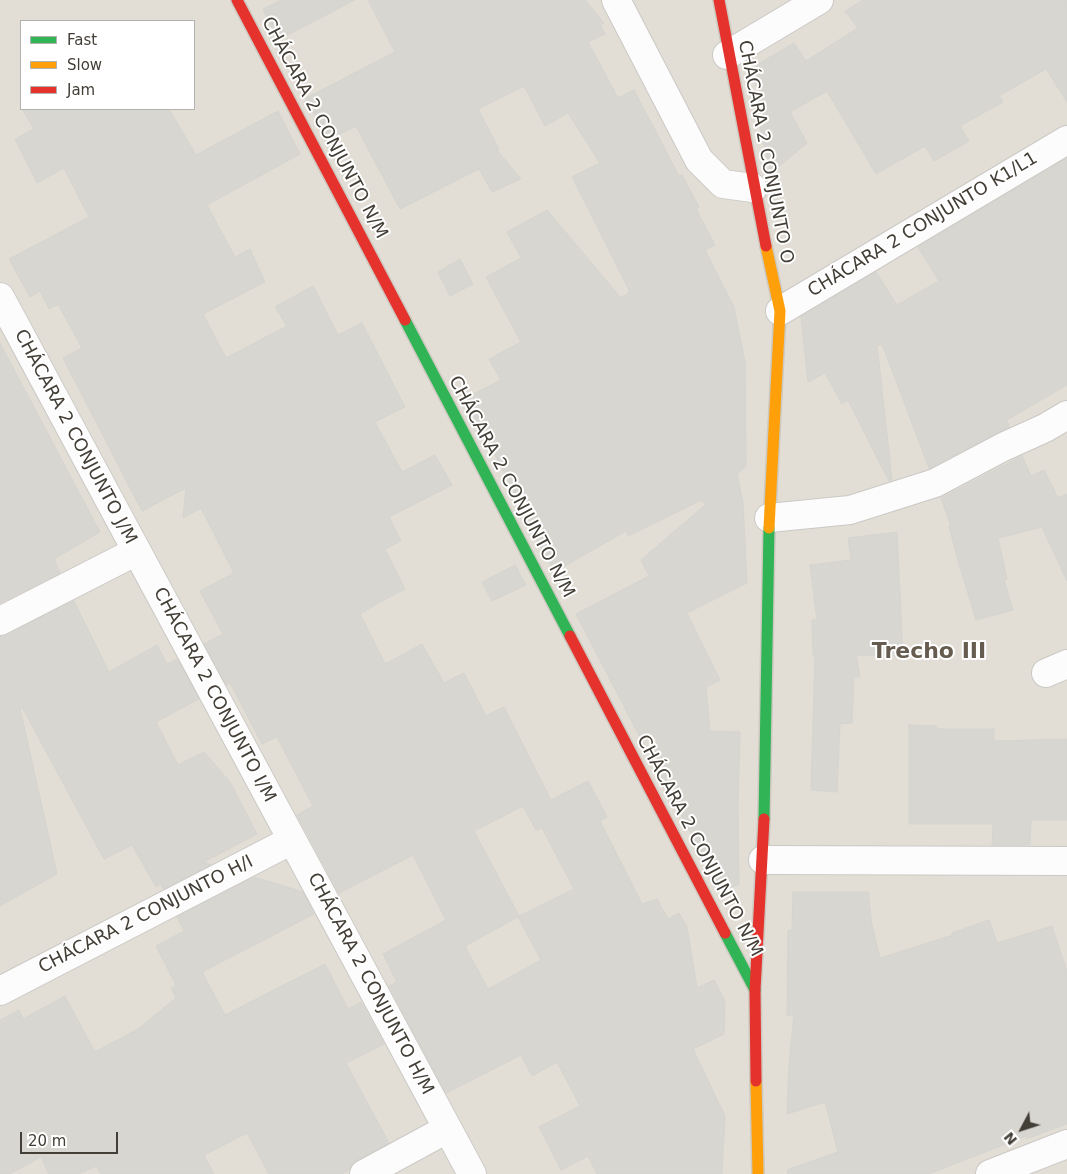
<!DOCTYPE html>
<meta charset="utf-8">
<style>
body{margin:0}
#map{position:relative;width:1067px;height:1174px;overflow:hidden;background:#eeede9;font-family:"DejaVu Sans",sans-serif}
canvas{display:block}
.legend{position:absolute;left:20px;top:20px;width:175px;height:90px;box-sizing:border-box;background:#fff;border:1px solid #b4b2af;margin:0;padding:6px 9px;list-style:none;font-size:15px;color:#433e36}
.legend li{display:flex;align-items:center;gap:10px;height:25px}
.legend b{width:25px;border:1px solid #b4b2af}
.north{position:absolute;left:997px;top:1104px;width:50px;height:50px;-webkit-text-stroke:4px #fff;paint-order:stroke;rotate:230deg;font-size:14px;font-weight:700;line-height:20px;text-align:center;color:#433e36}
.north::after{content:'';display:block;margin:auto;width:18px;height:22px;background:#433e36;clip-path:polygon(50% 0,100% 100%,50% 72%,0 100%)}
.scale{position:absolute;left:20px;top:1132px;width:98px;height:22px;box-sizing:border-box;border:2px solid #433e36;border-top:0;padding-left:6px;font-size:15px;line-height:18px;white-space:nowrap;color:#433e36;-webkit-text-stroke:4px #fff;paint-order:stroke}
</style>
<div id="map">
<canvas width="1067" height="1174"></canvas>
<ul class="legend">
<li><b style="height:6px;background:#30b455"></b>Fast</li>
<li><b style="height:6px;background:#ff9f0a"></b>Slow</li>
<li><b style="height:6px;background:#e5322d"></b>Jam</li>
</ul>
<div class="north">N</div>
<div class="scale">20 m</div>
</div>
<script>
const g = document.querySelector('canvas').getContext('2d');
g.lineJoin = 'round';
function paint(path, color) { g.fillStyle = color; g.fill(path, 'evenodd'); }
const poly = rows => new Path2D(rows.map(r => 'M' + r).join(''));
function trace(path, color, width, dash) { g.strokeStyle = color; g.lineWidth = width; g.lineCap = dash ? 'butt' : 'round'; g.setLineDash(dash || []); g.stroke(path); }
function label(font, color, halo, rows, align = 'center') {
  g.font = font + ' "DejaVu Sans",sans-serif'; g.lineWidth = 4; g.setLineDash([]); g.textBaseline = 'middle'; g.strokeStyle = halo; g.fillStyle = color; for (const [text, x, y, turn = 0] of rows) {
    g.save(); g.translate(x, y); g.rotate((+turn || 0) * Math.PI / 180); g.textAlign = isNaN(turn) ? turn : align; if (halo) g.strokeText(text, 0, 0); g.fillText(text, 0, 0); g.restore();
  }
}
paint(poly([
 [0,0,1067,0,1067,1174,0,1174],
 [21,21,194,21,194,109,21,109]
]), '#e2ded6');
const building = poly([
 [281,0,355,0,278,40,263,9,281,0],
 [368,0,585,0,604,23,600,25,605,34,588,42,618,98,634,90,679,176,682,175,699,207,696,209,715,245,705,250,734,307,745,362,746,466,737,474,743,503,747,583,687,613,720,680,706,687,710,731,740,732,738,806,739,884,721,891,654,763,657,737,642,741,576,614,649,576,641,560,705,505,702,500,628,536,626,531,554,572,531,529,533,527,465,398,501,380,489,359,521,342,486,277,521,258,507,232,547,210,621,298,630,292,572,177,600,163,568,113,545,126,524,86,478,109,499,149,497,150,521,179,492,192,479,169,400,209,356,126,328,140,306,98,395,52,368,0],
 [863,0,1067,0,1067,102,1046,69,999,96,1003,102,960,126,969,141,934,161,925,146,876,174,827,91,790,112,807,143,771,173,753,98,755,97,754,95,760,90,753,80,758,64,794,43,806,61,858,28,845,11,863,0],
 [22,109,169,109,196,155,278,111,300,154,207,205,235,257,250,249,265,282,203,314,226,358,287,326,275,307,313,286,338,335,362,323,405,407,375,422,402,472,435,455,452,485,389,517,401,541,385,549,405,589,380,602,360,614,385,664,422,644,444,683,464,673,486,716,504,707,551,800,588,781,607,817,600,821,642,904,657,899,668,919,679,913,687,927,697,988,714,980,725,1001,724,1034,693,1049,725,1116,722,1174,597,1174,588,1156,561,1170,539,1127,580,1106,557,1062,532,1076,521,1055,446,1093,389,986,397,982,383,954,446,920,413,855,339,893,297,815,313,806,277,737,262,744,230,683,226,685,204,644,223,634,200,591,234,573,201,508,183,518,186,488,142,511,63,358,82,348,58,304,49,309,40,291,30,297,9,259,89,217,64,168,37,183,15,139,34,129,22,109],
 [523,806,536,830,542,828,574,889,519,916,474,831,523,806],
 [518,917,541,960,488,989,465,946,518,917],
 [1067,158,1067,385,1007,420,1009,427,929,468,882,344,877,345,892,480,889,481,848,400,842,404,825,373,808,382,801,317,876,272,897,305,939,281,918,247,1067,158],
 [460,259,473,284,450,296,438,272,460,259],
 [0,343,100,532,54,559,60,573,0,603,0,343],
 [1022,456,1031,476,1044,470,1058,498,1067,494,1067,581,1042,527,998,538,1007,579,1004,580,1013,610,976,620,957,557,949,526,951,526,941,498,1022,456],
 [897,532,903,656,856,655,860,677,854,677,852,723,840,724,837,792,811,790,815,655,813,655,812,620,817,620,810,565,851,560,848,538,897,532],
 [515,565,526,585,492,601,482,582,515,565],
 [74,601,109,672,157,645,167,664,177,659,199,699,156,722,178,765,204,752,230,782,257,834,204,862,211,865,163,889,161,884,156,887,132,845,104,859,22,707,20,708,57,874,0,906,0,636,74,601],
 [909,725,937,726,937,729,994,729,994,741,1067,739,1067,820,1031,820,1030,845,992,845,993,824,909,824,909,725],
 [254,877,303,892,314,914,202,972,225,1015,325,964,348,1009,361,1002,384,1044,346,1063,389,1143,357,1160,349,1170,342,1174,269,1174,247,1133,204,1155,214,1174,101,1174,96,1166,79,1174,49,1174,41,1157,10,1174,0,1174,0,1020,19,1010,23,1019,65,996,95,1052,138,1029,176,998,171,988,176,985,156,946,184,931,177,917,254,877],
 [793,892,868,892,872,925,880,958,953,935,952,933,989,920,997,943,1052,926,1067,971,1067,1124,1026,1139,1026,1136,929,1174,788,1174,787,1170,838,1152,825,1102,787,1114,789,1065,794,1014,787,1016,788,930,792,930,793,892]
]);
paint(building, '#d8d6d1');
trace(building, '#d6d4cf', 1);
const street = poly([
 [616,0,699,160,723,184,753,188],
 [727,55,819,0],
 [0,297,472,1174],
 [780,311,1067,140],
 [769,518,850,510,935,483,1003,447,1045,428,1067,415],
 [0,621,137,551],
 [1046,673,1067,664],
 [763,860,1067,861],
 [0,991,292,840],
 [364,1174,447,1129],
 [990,1174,1067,1144]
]);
const fast = poly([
 [405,320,570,636],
 [764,819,769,528],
 [725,933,755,990]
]);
const slow = poly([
 [766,246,780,311,769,528],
 [756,1081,758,1174]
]);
const jam = poly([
 [237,0,405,320],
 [719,0,766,246],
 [570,636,725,933],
 [756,1081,755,990,764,819]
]);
trace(street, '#cbc9c5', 30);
trace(fast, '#cdc9c0', 14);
trace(slow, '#cdc9c0', 14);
trace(jam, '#cdc9c0', 14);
trace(street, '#fcfcfc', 28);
trace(fast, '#30b455', 11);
trace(slow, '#ff9f0a', 11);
trace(jam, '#e5322d', 11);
label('18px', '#433e36', '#fff', [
 ["CHÁCARA 2 CONJUNTO N/M",324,128,62],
 ["CHÁCARA 2 CONJUNTO O",765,152,79],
 ["CHÁCARA 2 CONJUNTO K1/L1",923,225,-31],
 ["CHÁCARA 2 CONJUNTO J/M",75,437,62],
 ["CHÁCARA 2 CONJUNTO N/M",511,487,62],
 ["CHÁCARA 2 CONJUNTO I/M",214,695,62],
 ["CHÁCARA 2 CONJUNTO N/M",699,846,62],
 ["CHÁCARA 2 CONJUNTO H/I",146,915,-27],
 ["CHÁCARA 2 CONJUNTO H/M",370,984,62]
]);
label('bold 22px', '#655b4e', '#fff', [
 ["Trecho III",929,652]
]);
</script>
